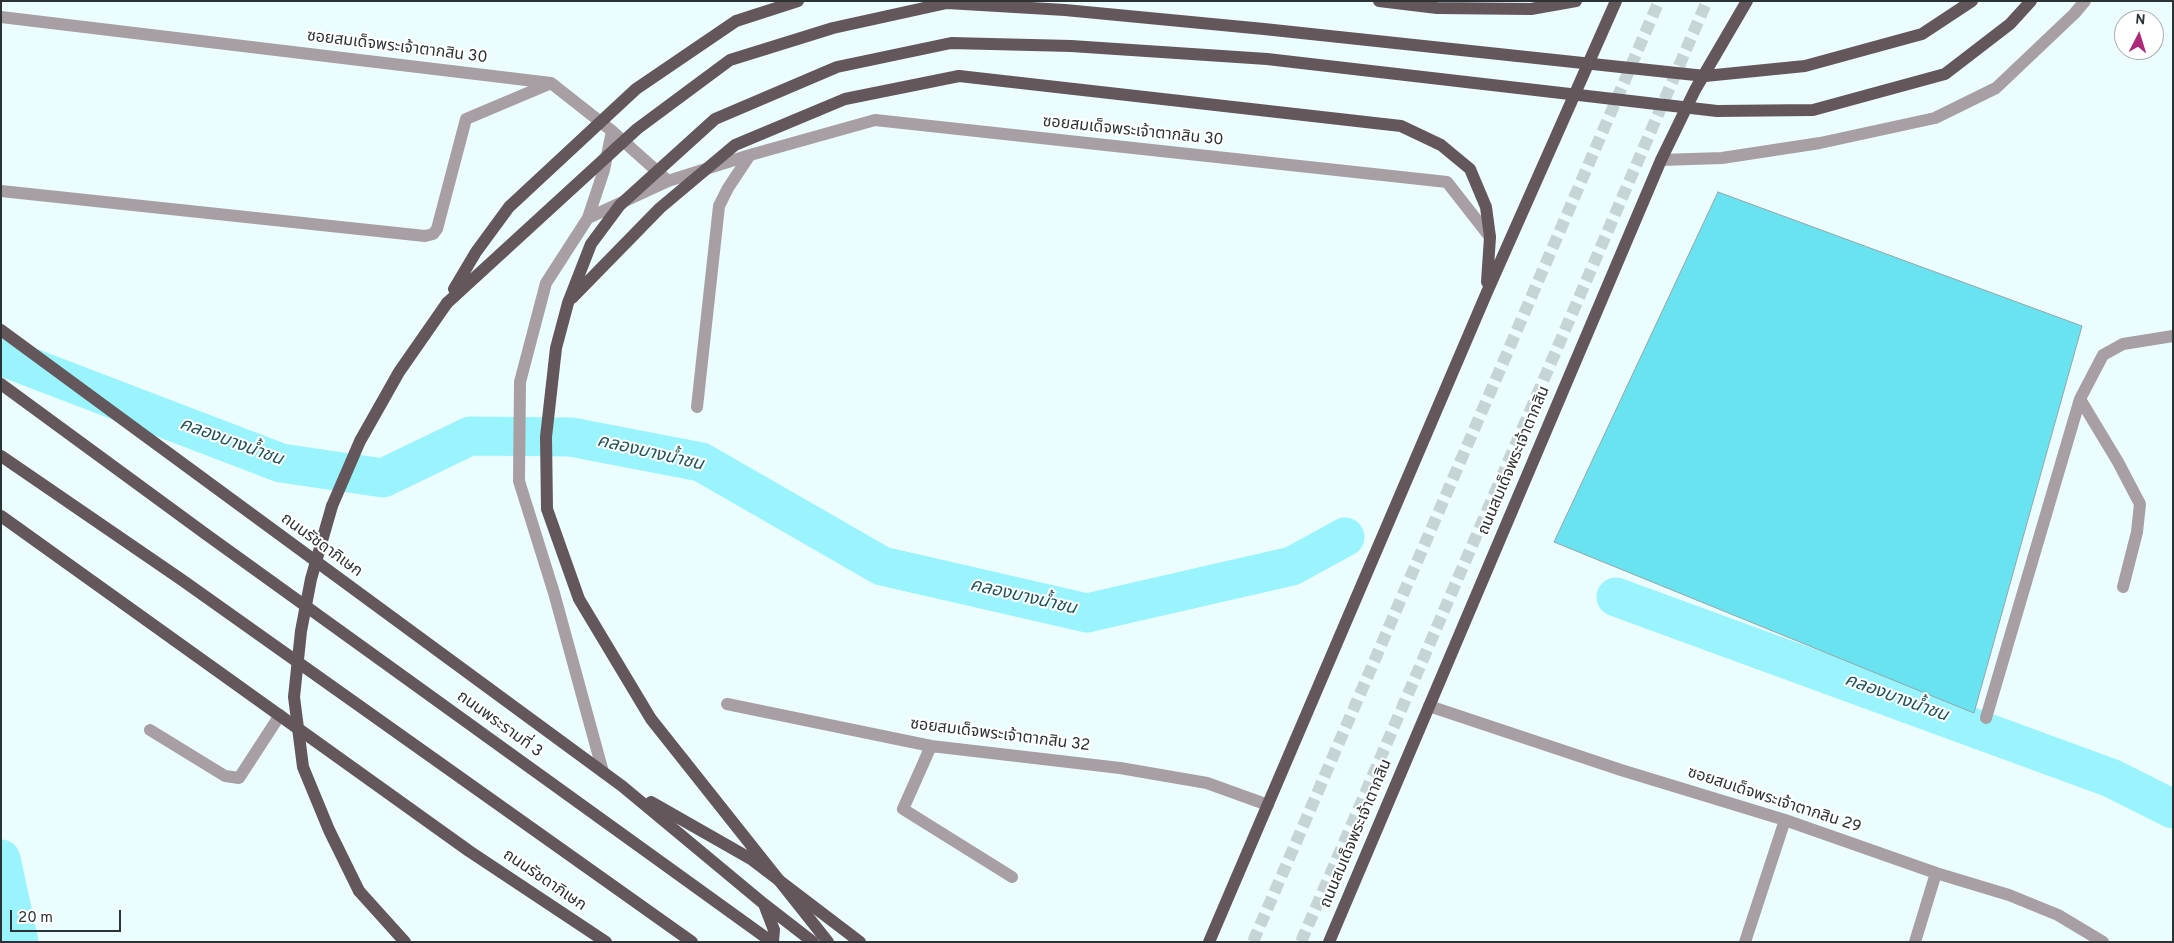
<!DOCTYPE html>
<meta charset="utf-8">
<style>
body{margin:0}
#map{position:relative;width:2174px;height:943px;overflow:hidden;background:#ecfdff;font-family:Overpass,sans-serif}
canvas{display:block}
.frame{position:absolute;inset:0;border:2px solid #2b3334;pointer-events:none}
.north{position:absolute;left:2114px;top:10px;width:50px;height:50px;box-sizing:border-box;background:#fff;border:1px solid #aaadae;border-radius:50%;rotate:5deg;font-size:14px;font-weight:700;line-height:20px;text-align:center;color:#2b3334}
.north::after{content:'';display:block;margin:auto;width:18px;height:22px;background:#ab2976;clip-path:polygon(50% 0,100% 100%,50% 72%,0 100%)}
.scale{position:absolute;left:10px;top:910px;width:111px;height:22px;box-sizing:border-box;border:2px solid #2b3334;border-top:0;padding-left:6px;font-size:15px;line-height:18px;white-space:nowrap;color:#2b3334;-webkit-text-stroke:4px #fff;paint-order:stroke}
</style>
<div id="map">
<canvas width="2174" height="943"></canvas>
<div class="frame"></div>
<div class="north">N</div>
<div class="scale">20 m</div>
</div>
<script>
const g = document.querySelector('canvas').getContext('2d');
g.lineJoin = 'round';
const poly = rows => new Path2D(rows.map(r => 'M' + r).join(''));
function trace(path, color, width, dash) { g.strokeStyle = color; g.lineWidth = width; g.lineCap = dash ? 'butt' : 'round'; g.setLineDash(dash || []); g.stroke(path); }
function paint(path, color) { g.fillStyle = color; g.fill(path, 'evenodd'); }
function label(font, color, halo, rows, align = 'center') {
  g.font = font + ' Overpass,"Noto Sans Thai",sans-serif'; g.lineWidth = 4; g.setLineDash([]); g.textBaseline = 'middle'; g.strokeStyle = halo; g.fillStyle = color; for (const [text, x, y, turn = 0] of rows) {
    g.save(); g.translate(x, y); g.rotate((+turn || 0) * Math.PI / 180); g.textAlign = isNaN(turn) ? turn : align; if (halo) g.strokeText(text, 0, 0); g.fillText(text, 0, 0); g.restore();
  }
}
trace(poly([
 [1,356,281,463,383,478,470,436,571,437,701,462,882,566,1087,613,1292,566,1345,537],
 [1616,597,2111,778,2173,809],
 [1,859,19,942]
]), '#99f4fe', 39);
const building = poly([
 [1718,192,2082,326,1974,713,1554,542,1718,192]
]);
paint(building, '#69e3f0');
trace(building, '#93a6a8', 1);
trace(poly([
 [1253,942,1659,1],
 [1301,942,1707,1]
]), '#c5d5d6', 12, [12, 6]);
trace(poly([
 [1,17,551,83,612,131,668,181,750,155,875,120,1447,182,1490,237],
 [1661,160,1722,158,1820,143,1935,118,1996,88,2074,14,2085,1],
 [1,191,425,236,433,234,437,229,466,119,549,84],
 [588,218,604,170,612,131],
 [2080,399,2118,462,2140,504,2137,532,2123,587],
 [697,407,719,206,728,188,750,155],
 [727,704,931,746,1120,768,1207,783,1268,805],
 [1429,706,1621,770,1785,820,1936,873,2009,895,2058,915,2103,942],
 [1986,718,2080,399,2103,355,2123,344,2173,336],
 [150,730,225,776,239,778,280,715],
 [931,746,903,809,1012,877],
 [603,772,554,593,519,481,520,382,546,283,588,218,668,181],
 [1745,942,1785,820],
 [1915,942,1936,873]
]), '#a79fa3', 12);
trace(poly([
 [1379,1,1437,8,1531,9,1576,1],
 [959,76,1401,126,1441,145,1470,169,1486,207,1490,237,1487,282],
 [1,330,622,786,764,904,813,942],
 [1,384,207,535,772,942],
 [1,456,182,580,692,942],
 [332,506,360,441,399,372,447,303],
 [1,516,469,851,606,942],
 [651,802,751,859,860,942],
 [359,891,405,942],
 [764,904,774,930,773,942],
 [1209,942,1487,292,1616,1],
 [1329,942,1661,160,1695,90,1747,1]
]), '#63575c', 12);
trace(poly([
 [454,289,476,252,509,207,636,89,736,21,798,1],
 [572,298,660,208,735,145,845,99,959,76],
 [447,303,637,129,730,60,833,28,947,3,1065,10,1264,29,1705,76,1805,66,1922,34,1972,1],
 [332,506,311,579,301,631,294,697,303,767,329,830,359,891],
 [828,942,651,719,579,599,547,509,546,437,556,348,568,303,591,244,620,205,715,119,837,67,951,43,1071,46,1267,59,1717,111,1813,110,1945,74,2010,24,2031,1]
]), '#63575c', 12);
label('16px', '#2b3334', '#fff', [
 ["ซอยสมเด็จพระเจ้าตากสิน 30",397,48,7],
 ["ซอยสมเด็จพระเจ้าตากสิน 30",1133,132,6],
 ["ถนนสมเด็จพระเจ้าตากสิน",1515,461,-67],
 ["ถนนรัชดาภิเษก",321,546,36],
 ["ถนนพระรามที่ 3",499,725,36],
 ["ซอยสมเด็จพระเจ้าตากสิน 32",1000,736,7],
 ["ซอยสมเด็จพระเจ้าตากสิน 29",1774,801,18],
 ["ถนนสมเด็จพระเจ้าตากสิน",1357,834,-67],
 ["ถนนรัชดาภิเษก",544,881,34]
]);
label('italic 18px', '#1f545a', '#fff', [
 ["คลองบางน้ำชน",231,443,20],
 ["คลองบางน้ำชน",650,454,13],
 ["คลองบางน้ำชน",1023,598,13],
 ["คลองบางน้ำชน",1896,699,20]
]);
</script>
